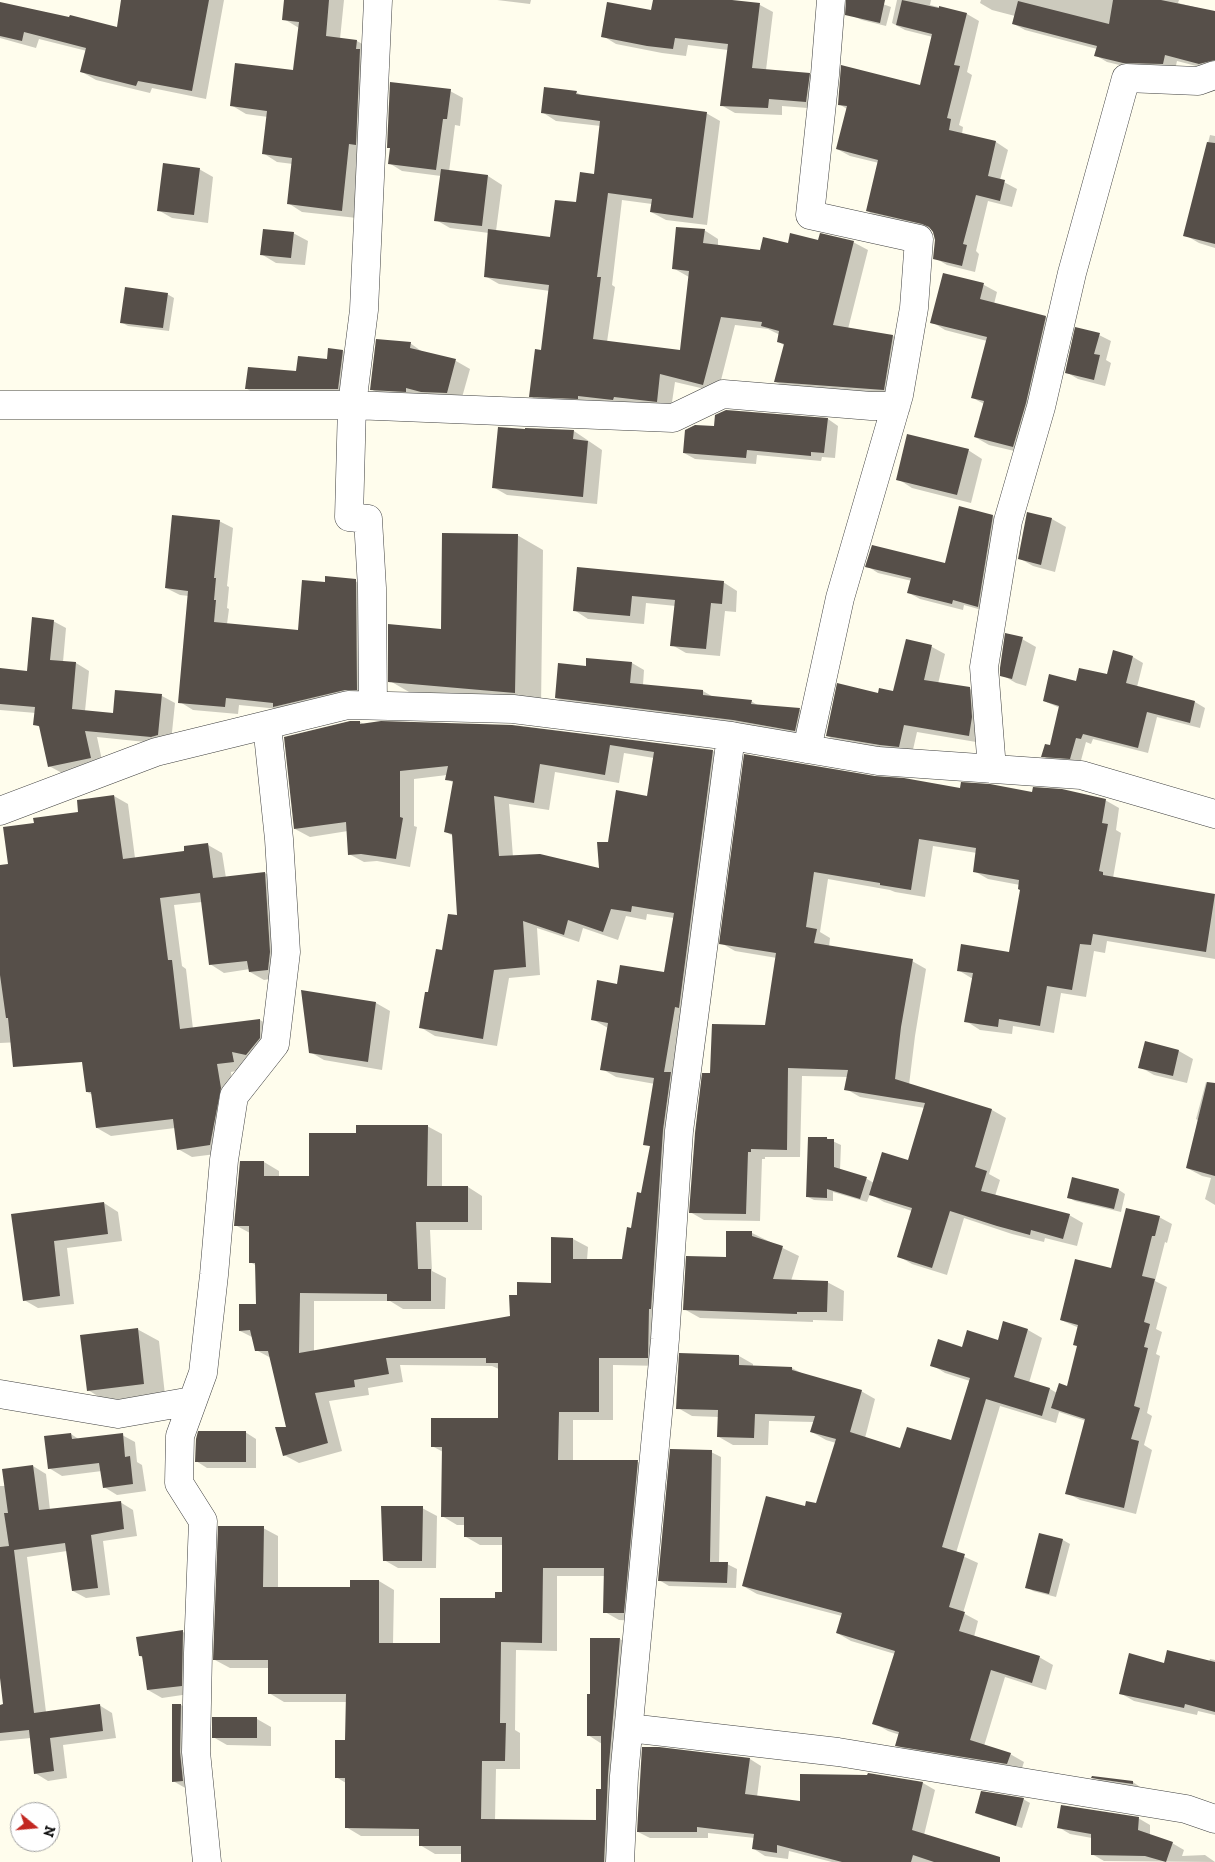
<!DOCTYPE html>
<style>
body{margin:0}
#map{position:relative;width:1215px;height:1862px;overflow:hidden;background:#fffded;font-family:"Zilla Slab",serif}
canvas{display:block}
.north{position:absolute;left:10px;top:1802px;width:50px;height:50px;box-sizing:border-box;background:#fff;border:1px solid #9e9e9e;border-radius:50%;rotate:107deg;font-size:14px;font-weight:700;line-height:20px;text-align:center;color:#0d0d0d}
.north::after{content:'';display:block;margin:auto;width:18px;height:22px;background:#c22721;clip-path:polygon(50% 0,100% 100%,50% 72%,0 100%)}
</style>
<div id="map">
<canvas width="1215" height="1862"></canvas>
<div class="north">N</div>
</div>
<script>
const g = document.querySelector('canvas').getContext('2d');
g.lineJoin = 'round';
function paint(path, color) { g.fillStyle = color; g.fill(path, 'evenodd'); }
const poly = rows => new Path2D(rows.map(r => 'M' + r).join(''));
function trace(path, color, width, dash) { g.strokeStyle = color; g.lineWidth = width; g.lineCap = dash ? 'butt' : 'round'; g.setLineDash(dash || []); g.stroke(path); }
paint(poly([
 [122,0,224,0,206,99,152,88,150,93,96,80,82,72,87,51,39,39,36,48,0,38,0,3,118,28],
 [286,0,344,0,340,39,357,41,371,49,357,218,302,212,288,203,293,164,277,162,263,153,268,117,246,114,231,105,294,71,299,28,284,19],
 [497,0,531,0,530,4],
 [654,0,718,0,760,5,773,12,766,70,809,74,823,82,820,109,782,106,782,115,735,113,721,105,728,50,688,45,686,56,662,53,616,44,603,36,652,11],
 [859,0,872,0,891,7,886,26,862,20,855,17],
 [897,0,931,0,930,5,967,14,979,21,967,72,972,75,959,125,963,127,962,134,996,142,1008,150,1000,180,1017,189,1012,207,988,201,976,251,979,254,975,272,947,265,935,258,936,240,932,229,879,218,867,211,879,163,850,156,837,149,847,109,839,104,921,87,933,37,905,30,892,23],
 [981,0,1179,0,1178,3,1215,12,1215,69,1212,70,1177,61,1175,70,1136,69,1107,62,1095,55,1097,49,1025,30,1014,24,1015,16,992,10,980,3],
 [450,91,463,98,460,126,455,125,449,172,488,176,502,185,496,231,551,238,595,175,601,126,556,121,542,112,576,92,584,97,706,113,720,121,707,225,666,220,651,212,652,204,622,200,612,285,615,287,607,342,681,351,689,277,673,268,704,230,718,239,718,246,761,252,789,244,819,241,853,242,868,250,848,329,893,336,907,345,898,398,790,390,776,382,785,346,778,341,780,335,768,329,735,325,718,392,675,382,671,409,544,404,530,396,542,351,550,291,499,284,485,276,489,233,450,228,436,220,441,176,402,171,389,163],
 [1210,135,1215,136,1215,248,1199,243,1185,235],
 [199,169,213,177,208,223,172,218,158,210],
 [293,233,308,241,305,265,276,263,261,254],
 [944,274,984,285,997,292,994,304,1046,317,1059,325,1027,454,989,445,975,437,984,404,973,398,987,341,945,330,932,322],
 [167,294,174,298,169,331,128,326,121,322],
 [1099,335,1111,341,1106,360,1111,363,1105,386,1078,379,1066,372],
 [410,343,424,353,456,361,470,369,461,401,385,398,371,389],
 [343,351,355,358,350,396,259,396,247,389,297,373,328,360],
 [828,419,838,426,835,458,822,457,821,461,757,455,756,464,695,459,684,453,715,428],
 [574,431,602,450,597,504,507,495,493,487],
 [968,450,982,459,971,503,912,488,898,479],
 [960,508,993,516,1004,523,989,612,964,605,963,610,920,599,909,593,912,581,878,573,867,566,946,565],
 [1028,513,1052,519,1066,527,1055,572,1033,566,1019,558],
 [219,521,233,528,227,586,229,587,227,608,229,609,227,624,299,631,326,583,355,581,369,588,370,697,279,709,239,705,238,714,193,710,180,702,189,596,180,595,166,588],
 [517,535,543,550,541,708,416,696,390,681,442,631],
 [578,569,723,582,737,591,736,612,725,611,720,656,686,653,672,645,676,606,646,603,644,624,588,619,574,610],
 [53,621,66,628,63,662,76,663,89,671,85,711,114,714,162,696,175,703,171,742,165,744,97,737,103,765,62,773,49,766,41,728,35,724,36,713,0,710,0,670,28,672],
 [1022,639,1036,647,1026,686,1016,683,1002,675],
 [907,640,932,647,945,654,938,684,970,689,983,696,982,743,917,732,912,754,841,743,827,736,879,695,894,693],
 [1114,652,1133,657,1143,663,1137,687,1195,702,1205,708,1200,728,1157,717,1148,753,1093,739,1091,744,1086,742,1080,764,1053,762,1043,756,1051,747,1060,708,1044,701,1077,683,1108,676],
 [588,659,632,663,644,670,643,685,703,691,715,698,751,701,759,706,800,710,812,717,807,737,569,705,556,698,587,667],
 [350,722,360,722,364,724,512,726,713,751,728,759,662,1366,613,1365,613,1420,573,1420,573,1461,638,1462,652,1470,638,1621,619,1620,605,1612,605,1576,557,1576,557,1651,516,1650,515,1730,520,1733,520,1769,496,1769,495,1821,597,1821,602,1791,602,1744,588,1735,592,1695,620,1639,634,1648,619,1862,463,1862,463,1854,435,1854,420,1845,421,1836,361,1836,346,1827,346,1783,336,1777,347,1742,347,1702,284,1702,269,1693,269,1668,230,1668,215,1660,263,1528,278,1536,278,1589,352,1589,379,1581,394,1590,393,1644,441,1644,503,1593,504,1545,480,1545,466,1537,466,1525,457,1525,442,1516,443,1452,432,1446,499,1419,499,1369,492,1366,400,1365,403,1382,368,1388,369,1395,329,1401,342,1451,299,1463,284,1455,288,1428,271,1358,256,1350,254,1338,240,1331,257,1305,257,1266,250,1262,250,1233,235,1225,241,1162,264,1162,279,1171,279,1177,310,1178,357,1134,427,1126,442,1134,442,1187,468,1187,482,1196,482,1230,430,1230,432,1271,446,1278,445,1309,403,1309,390,1301,314,1301,314,1351,512,1317,518,1296,552,1284,573,1239,588,1247,587,1260,623,1261,642,1195,651,1147,645,1144,655,1084,616,1077,602,1069,608,1028,592,1019,618,985,665,974,674,918,647,914,646,920,626,916,618,940,583,928,579,942,537,928,540,975,509,978,497,1046,435,1036,420,1027,443,951,458,917,453,836,446,832,454,783,447,779,447,775,414,779,414,826,417,827,410,867,377,861,364,862,349,854,348,831,310,837,295,829],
 [624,753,654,758,648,797,609,843,600,870,513,857,509,804,549,810,555,772,619,783],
 [875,778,961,789,1105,800,1119,808,1116,830,1121,833,1113,878,1215,895,1215,959,1107,941,1105,953,1094,951,1086,997,1061,993,1054,1033,1013,1026,1012,1034,980,1030,966,1021,973,979,958,970,1010,954,1021,890,1020,885,988,879,974,871,977,853,933,846,925,897,895,892,890,890,828,879,820,932,830,938,829,947,912,961,926,969,915,1036,909,1085,992,1110,1006,1118,989,1174,1000,1180,995,1196,1069,1215,1083,1223,1077,1246,1045,1238,1044,1242,1012,1234,964,1218,947,1275,912,1264,898,1256,912,1211,884,1202,870,1194,867,1202,833,1192,833,1201,814,1200,808,1197,826,1138,841,1145,840,1170,867,1179,874,1183,909,1161,925,1108,860,1097,846,1089,848,1077,802,1076,800,1157,765,1157,765,1159,762,1159,760,1221,704,1220,690,1212,711,1075,766,1027,777,958,735,951,721,943],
 [114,796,128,804,135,858,186,852,208,845,222,853,226,878,265,873,279,881,282,977,264,980,250,972,250,969,224,973,210,964,202,902,174,905,182,966,186,969,193,1029,260,1020,274,1028,247,1069,231,1072,234,1097,224,1153,192,1157,178,1149,175,1128,111,1136,97,1128,93,1095,87,1092,123,1037,0,1043,0,874,10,872,35,824,80,813,78,801],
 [376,1003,390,1011,382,1070,324,1060,310,1052],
 [1146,1043,1179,1051,1193,1059,1187,1083,1154,1075,1140,1067],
 [1206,1082,1215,1085,1215,1205,1205,1199,1211,1178,1202,1176,1187,1168,1199,1121,1196,1119],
 [1119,1190,1125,1194,1121,1212,1075,1201,1068,1197],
 [104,1203,118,1212,122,1241,67,1248,74,1304,38,1308,24,1300,13,1215],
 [1159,1217,1172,1224,1167,1243,1165,1242,1155,1281,1167,1287,1156,1329,1162,1332,1156,1354,1160,1356,1147,1413,1152,1416,1144,1445,1152,1450,1136,1514,1080,1500,1067,1493,1086,1421,1059,1412,1056,1423,1000,1406,956,1553,978,1563,963,1613,978,1621,974,1637,1039,1657,1053,1665,1046,1690,1005,1677,984,1746,1010,1754,1024,1762,1021,1771,911,1753,897,1745,900,1735,888,1731,874,1723,895,1654,851,1641,837,1633,842,1616,757,1594,743,1586,806,1508,817,1505,836,1443,826,1440,812,1432,814,1422,769,1421,768,1445,733,1445,719,1437,719,1417,692,1416,678,1408,739,1356,753,1364,753,1367,792,1368,805,1375,861,1391,875,1399,865,1438,901,1450,952,1442,970,1381,945,1373,932,1365,963,1348,999,1341,1028,1330,1042,1338,1029,1383,1050,1389,1057,1393,1068,1387,1078,1346,1079,1328,1061,1320,1112,1269],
 [752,1233,799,1256,791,1281,827,1282,844,1291,843,1321,813,1320,813,1322,700,1318,684,1309,727,1258],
 [137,1329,159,1341,165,1395,109,1403,88,1390],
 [245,1432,256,1439,256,1468,207,1468,196,1461],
 [71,1434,80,1440,122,1435,135,1442,137,1462,142,1465,146,1491,117,1495,104,1487,102,1471,62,1476,49,1468],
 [711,1452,721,1457,719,1563,727,1564,737,1569,736,1588,669,1586,659,1580],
 [33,1466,46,1474,50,1510,120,1502,133,1510,137,1536,103,1541,110,1595,86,1598,73,1591,67,1551,27,1557,46,1712,99,1705,112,1713,116,1738,63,1745,67,1778,48,1781,35,1773,31,1738,0,1741,0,1706,5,1706,0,1669,0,1486,6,1486],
 [422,1508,437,1516,436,1568,398,1568,384,1560],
 [1040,1534,1063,1540,1070,1544,1056,1597,1033,1591,1027,1587],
 [183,1632,197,1640,196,1693,162,1698,148,1690,143,1658,140,1656,138,1638],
 [1210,1659,1215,1660,1215,1715,1198,1711,1197,1715,1134,1701,1120,1693,1165,1664,1209,1662],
 [173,1705,181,1705,195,1713,187,1789,173,1781],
 [257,1719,271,1727,271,1746,227,1745,213,1737],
 [750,1759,761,1766,757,1797,801,1803,868,1776,868,1774,923,1783,935,1790,924,1835,984,1862,832,1862,789,1851,788,1859,765,1856,754,1849,755,1838,708,1833,708,1838,650,1838,638,1832],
 [1095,1778,1133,1782,1140,1787,1100,1781],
 [1023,1799,1030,1803,1022,1828,983,1816,976,1812],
 [1138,1818,1150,1825,1150,1836,1172,1843,1184,1850,1182,1856,1205,1855,1215,1862,1104,1861,1092,1854,1092,1838,1070,1834,1058,1827]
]), '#0003');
paint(poly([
 [121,0,209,0,192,91,138,81,136,86,80,72,86,48,24,32,22,41,0,36,0,2,69,17,70,15,117,27],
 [284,0,329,0,326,36,357,40,356,49,360,49,356,145,349,144,342,211,287,204,292,158,262,154,267,111,230,106,235,63,293,70,299,22,282,20],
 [653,0,732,0,760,3,752,68,810,73,806,102,769,99,768,108,720,106,728,44,675,38,673,49,647,46,601,37,607,2,651,10],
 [846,0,885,0,880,23,845,15],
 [902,0,939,8,939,6,967,13,954,65,960,66,947,118,951,119,949,130,996,141,988,176,1005,180,1000,201,976,195,963,244,967,245,962,266,933,259,935,240,933,232,929,227,922,224,866,211,878,160,836,149,847,106,838,105,841,65,920,85,932,34,896,25],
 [1113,0,1161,0,1215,11,1215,60,1199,64,1165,55,1163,64,1123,63,1094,56,1097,46,1012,24,1018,1,1109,24],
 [390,82,451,89,447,119,443,119,436,170,388,164,390,148,387,148],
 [544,87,577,91,576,94,707,112,693,218,650,212,652,199,608,193,597,277,601,277,593,339,680,350,689,271,672,269,676,227,705,229,703,243,760,250,763,237,788,243,790,233,818,240,820,233,854,241,833,325,893,335,884,390,774,382,784,344,777,342,779,331,761,326,762,322,721,317,703,385,660,374,657,402,614,397,613,400,578,396,578,399,529,397,535,349,541,350,549,285,484,277,488,229,550,237,555,200,576,202,580,172,594,174,600,121,541,113],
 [1207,142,1215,143,1215,244,1183,236],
 [163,163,200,168,194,215,157,211],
 [441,169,488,175,482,226,434,221],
 [263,229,294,232,291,258,260,255],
 [943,273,984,283,980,299,1046,316,1026,403,1013,447,974,437,984,401,971,398,987,337,930,323],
 [125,287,168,293,163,328,120,323],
 [1075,327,1100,333,1094,354,1100,355,1094,380,1065,373],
 [376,339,411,342,410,348,456,359,447,393,421,392,406,388,406,392,370,390],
 [328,348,343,350,338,389,245,389,248,367,296,371,298,356,327,359],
 [726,410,828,418,824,453,811,452,811,456,747,450,746,458,683,453,685,430,695,425,714,426,715,415],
 [498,427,525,429,525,428,574,430,573,439,588,441,583,497,492,488],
 [907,434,969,449,957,495,896,480],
 [959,506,993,515,978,607,953,600,952,604,907,593,911,578,865,567,872,545,945,563],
 [1027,512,1052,518,1041,565,1018,559],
 [172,515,220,520,214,578,216,578,214,600,216,600,214,622,298,630,302,580,325,582,325,576,356,579,357,690,345,690,273,707,273,703,226,698,225,707,178,703,188,591,165,588],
 [442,533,518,534,515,693,388,682,388,624,441,629],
 [577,567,724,581,722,604,711,603,706,649,670,646,675,600,632,596,630,616,573,611],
 [32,617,54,620,50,660,76,662,72,709,113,713,115,690,162,694,158,735,151,737,85,731,91,758,48,767,39,726,33,725,35,707,0,704,0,668,27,671],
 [1005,633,1023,637,1012,679,1000,676,1000,668],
 [906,639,932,645,924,680,970,687,972,717,969,736,904,725,899,747,880,745,826,736,837,683,878,693,879,688,893,691],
 [1113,650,1133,656,1126,683,1195,701,1190,723,1147,712,1138,748,1083,734,1081,739,1076,738,1070,759,1041,757,1045,744,1050,745,1059,706,1043,701,1049,674,1076,681,1079,668,1107,674],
 [586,658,632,662,630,683,703,690,703,695,752,700,751,704,800,708,795,731,733,720,555,698,558,663,586,666],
 [350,721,360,721,360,724,381,721,512,725,713,750,679,1008,675,1007,664,1072,671,1072,663,1130,651,1309,649,1309,648,1358,599,1358,599,1412,559,1412,558,1460,638,1460,624,1613,603,1613,604,1568,543,1568,542,1643,501,1642,500,1723,506,1723,505,1761,482,1761,481,1819,596,1820,596,1789,601,1789,601,1736,587,1736,587,1694,590,1694,590,1638,620,1638,608,1775,604,1862,461,1862,461,1846,419,1846,419,1829,345,1828,345,1778,335,1778,335,1740,345,1740,346,1694,268,1694,268,1660,213,1660,218,1526,264,1526,263,1587,350,1587,350,1580,379,1580,379,1643,440,1643,440,1598,495,1598,495,1592,502,1592,502,1537,464,1537,464,1517,441,1517,442,1447,431,1447,431,1418,498,1418,498,1363,486,1363,486,1358,386,1358,389,1374,354,1380,355,1387,315,1393,328,1443,283,1456,275,1427,286,1427,268,1351,255,1351,250,1330,239,1331,239,1304,256,1304,255,1263,249,1263,249,1226,234,1226,240,1161,264,1161,264,1176,309,1176,309,1133,356,1133,356,1125,428,1125,427,1186,468,1186,468,1222,416,1222,418,1269,431,1269,431,1301,387,1301,387,1294,300,1293,299,1353,510,1316,509,1295,517,1295,517,1282,551,1283,551,1237,573,1238,573,1259,622,1259,627,1227,631,1228,637,1192,641,1193,650,1146,643,1145,654,1078,600,1070,608,1023,591,1020,597,980,617,984,620,965,664,972,674,913,632,906,631,912,611,909,603,932,568,920,564,935,523,921,526,967,494,970,483,1039,419,1028,425,992,428,992,436,949,442,950,448,914,457,915,452,834,444,832,453,781,445,780,448,766,400,771,400,817,403,818,396,859,361,854,348,855,346,822,294,829,284,737],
 [610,745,654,752,647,796,616,790,608,842,597,842,599,868,540,854,499,856,494,796,534,803,540,764,605,775],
 [744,754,875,776,904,778,960,788,961,782,990,784,1032,792,1033,787,1062,789,1106,799,1102,823,1108,824,1099,871,1103,872,1103,875,1215,894,1206,952,1093,934,1091,945,1080,944,1072,990,1047,986,1040,1026,999,1019,998,1027,964,1022,973,973,957,971,961,944,1009,952,1020,890,1018,889,1019,880,973,872,976,848,919,839,911,890,880,885,880,883,814,872,806,927,817,929,814,943,913,959,901,1027,895,1079,992,1109,975,1167,987,1171,981,1191,1070,1214,1063,1239,1031,1230,1030,1235,997,1226,950,1211,932,1268,897,1257,912,1208,869,1195,882,1152,908,1160,925,1103,844,1090,848,1070,788,1068,787,1150,751,1149,751,1152,748,1152,746,1214,689,1213,695,1133,702,1073,710,1073,712,1024,765,1025,776,953,719,944],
 [114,795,123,859,184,851,184,846,208,843,213,878,265,872,270,952,268,970,249,972,247,961,209,965,200,893,160,898,168,960,172,960,180,1029,260,1019,260,1038,246,1055,232,1052,234,1062,217,1064,221,1088,210,1145,177,1150,173,1119,96,1128,91,1092,86,1092,82,1062,13,1067,8,1018,6,1018,0,975,0,865,8,864,3,827,34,823,33,818,78,812,77,800],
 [301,990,376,1002,368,1062,309,1053],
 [1145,1041,1179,1050,1173,1076,1138,1068],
 [1207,1082,1215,1083,1215,1176,1186,1168],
 [808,1137,827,1137,827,1139,834,1139,834,1167,867,1177,860,1199,827,1189,827,1198,806,1197],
 [1072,1177,1119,1189,1114,1209,1067,1198],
 [104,1202,108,1234,54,1241,60,1296,23,1301,11,1214],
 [1126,1208,1160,1216,1155,1236,1152,1236,1142,1276,1155,1279,1144,1322,1150,1324,1144,1347,1148,1348,1134,1406,1140,1408,1131,1439,1139,1441,1124,1508,1065,1494,1085,1419,1051,1408,1059,1383,1067,1386,1077,1346,1073,1345,1078,1325,1060,1320,1075,1259,1111,1268],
 [726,1231,752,1231,752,1236,783,1246,773,1279,828,1281,827,1312,797,1312,797,1314,683,1310,686,1256,726,1257],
 [1003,1321,1028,1329,1014,1377,1050,1388,1042,1416,986,1399,942,1547,965,1554,949,1607,965,1612,959,1631,1040,1656,1032,1683,991,1670,970,1740,1011,1753,1007,1764,895,1746,899,1732,872,1724,895,1651,836,1633,842,1613,742,1586,766,1496,805,1506,806,1501,816,1503,836,1439,810,1432,815,1416,755,1414,754,1438,717,1437,718,1410,676,1409,679,1353,739,1355,739,1365,792,1367,792,1370,862,1390,850,1432,900,1448,907,1427,951,1440,970,1378,930,1366,938,1339,962,1347,967,1330,998,1340],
 [138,1328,144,1384,87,1391,80,1335],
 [198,1431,246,1431,246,1462,195,1462,196,1439],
 [71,1433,72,1439,123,1433,125,1457,130,1456,133,1484,103,1488,99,1463,48,1469,44,1436],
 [670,1449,712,1450,710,1562,728,1562,727,1583,658,1581],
 [33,1465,39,1510,121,1501,124,1529,91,1535,98,1588,72,1591,65,1543,14,1550,34,1713,100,1704,103,1731,50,1738,54,1771,34,1774,29,1730,0,1733,0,1705,3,1704,0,1678,0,1547,9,1546,4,1513,8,1513,2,1469],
 [381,1506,423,1506,422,1561,383,1561],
 [1039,1533,1063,1539,1049,1594,1025,1588],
 [183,1630,182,1686,147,1690,142,1656,139,1656,136,1637],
 [1167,1650,1215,1662,1215,1712,1185,1704,1184,1708,1119,1694,1129,1653,1164,1663],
 [172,1704,181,1704,180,1752,183,1781,172,1782],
 [212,1717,257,1717,257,1738,212,1738],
 [642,1747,659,1747,750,1758,745,1794,800,1801,800,1774,867,1775,868,1773,923,1782,912,1830,1000,1857,1000,1862,934,1862,913,1855,911,1862,842,1862,777,1845,777,1853,752,1849,754,1834,697,1827,697,1832,637,1832],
 [1092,1776,1133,1781,1133,1784,1091,1778],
 [981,1791,1024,1798,1016,1826,975,1813],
 [1061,1805,1139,1817,1138,1830,1173,1842,1166,1862,1145,1856,1091,1855,1091,1834,1057,1828]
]), '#564f49');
const minor = poly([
 [0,405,352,405,673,418,723,394,871,406,896,406],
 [373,705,372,588,368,519,349,517,352,405,364,310,378,0],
 [807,749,840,598,899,395,914,308,919,239,810,215,825,75,831,0],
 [992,769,984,667,1008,521,1041,407,1072,273,1126,78,1198,81,1215,75],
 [0,811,156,752,348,705,513,709,731,736,878,761,1081,775,1215,814],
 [0,1394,118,1414,192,1401],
 [629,1728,838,1752,1186,1809,1215,1819],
 [207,1862,196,1752,198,1653,203,1521,179,1483,180,1436,203,1373,214,1275,224,1160,234,1096,275,1044,286,952,279,839,267,725],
 [620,1862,624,1776,665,1339,679,1131,731,736]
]);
trace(minor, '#404040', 29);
trace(minor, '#fff', 28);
</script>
